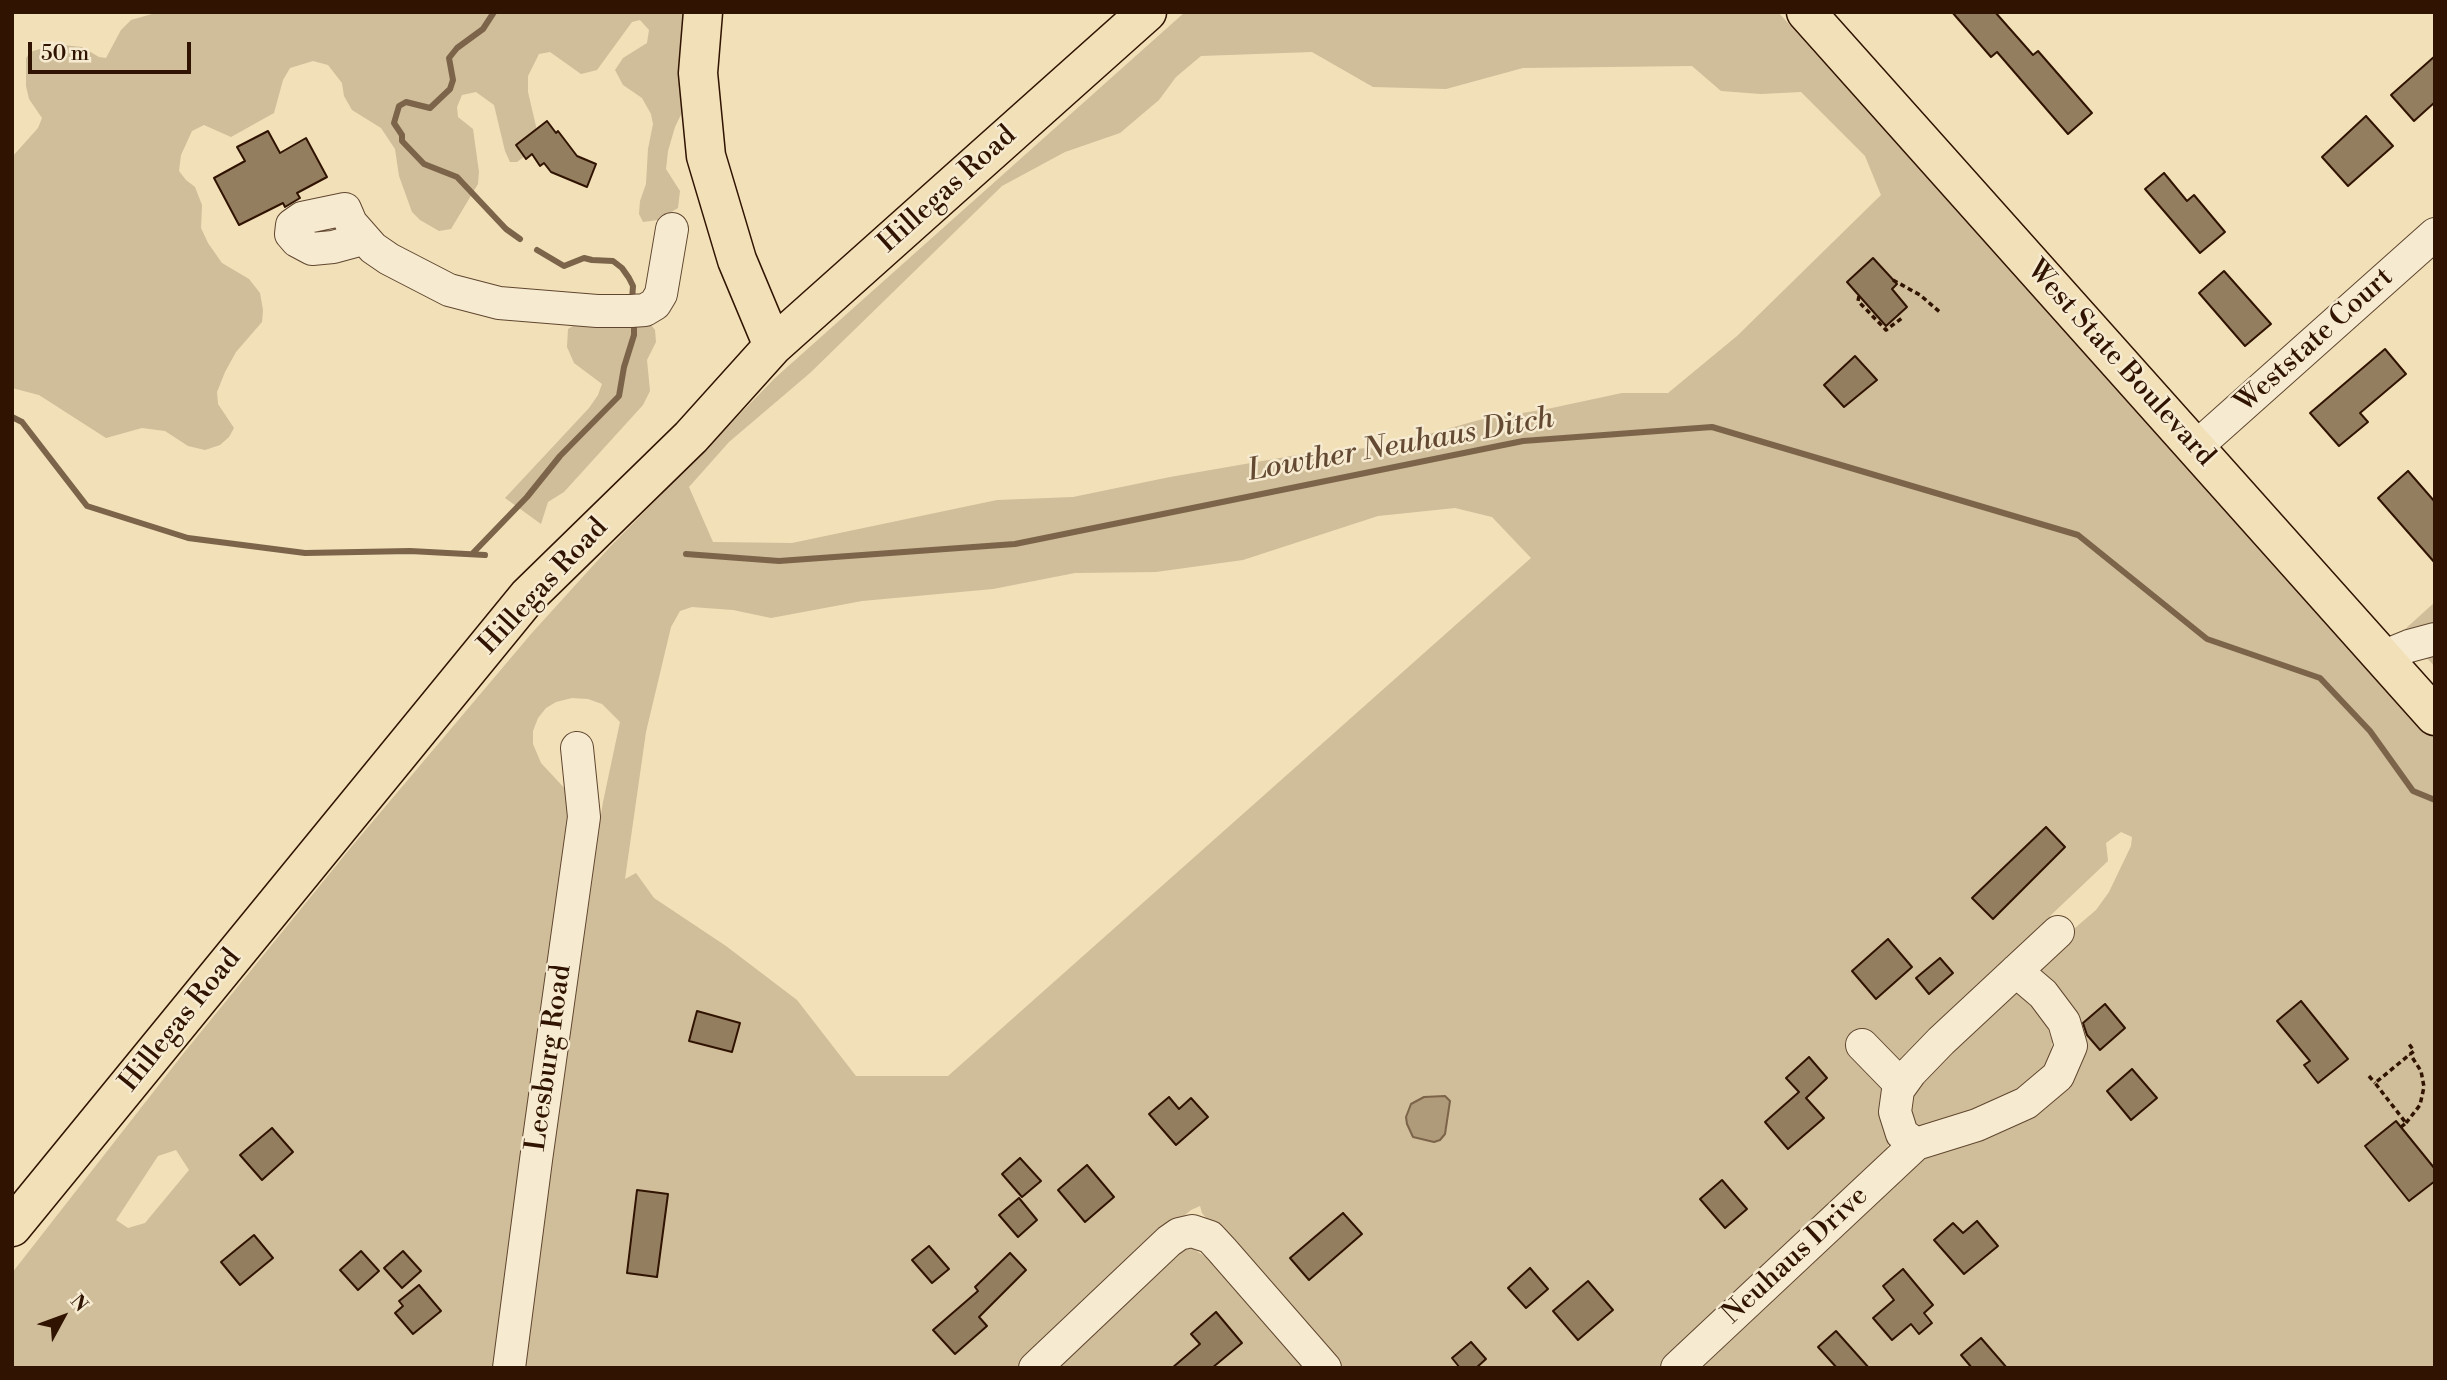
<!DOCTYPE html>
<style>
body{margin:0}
#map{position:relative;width:2447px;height:1380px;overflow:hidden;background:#f1e0b8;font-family:"Libre Bodoni",serif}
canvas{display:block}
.frame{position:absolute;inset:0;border:14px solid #301301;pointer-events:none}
.north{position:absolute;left:28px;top:1282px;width:70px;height:70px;-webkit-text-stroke:5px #f6ebd1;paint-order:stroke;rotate:49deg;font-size:19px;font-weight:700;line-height:28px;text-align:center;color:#301301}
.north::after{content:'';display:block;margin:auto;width:24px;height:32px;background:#301301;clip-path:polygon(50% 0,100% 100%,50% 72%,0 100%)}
.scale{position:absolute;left:28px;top:42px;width:163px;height:32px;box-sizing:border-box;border:4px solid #301301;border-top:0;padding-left:9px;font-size:21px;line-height:24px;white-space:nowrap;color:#301301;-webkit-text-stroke:5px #f6ebd1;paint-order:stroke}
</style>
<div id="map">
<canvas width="2447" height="1380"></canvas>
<div class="frame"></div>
<div class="north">N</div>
<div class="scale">50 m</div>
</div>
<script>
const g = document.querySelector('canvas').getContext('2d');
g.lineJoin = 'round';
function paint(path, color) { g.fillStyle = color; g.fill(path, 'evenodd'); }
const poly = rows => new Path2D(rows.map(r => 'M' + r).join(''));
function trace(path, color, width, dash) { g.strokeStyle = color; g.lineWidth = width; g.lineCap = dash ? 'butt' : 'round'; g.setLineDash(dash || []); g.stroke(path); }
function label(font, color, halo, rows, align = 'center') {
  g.font = font + ' "Libre Bodoni",serif'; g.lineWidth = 5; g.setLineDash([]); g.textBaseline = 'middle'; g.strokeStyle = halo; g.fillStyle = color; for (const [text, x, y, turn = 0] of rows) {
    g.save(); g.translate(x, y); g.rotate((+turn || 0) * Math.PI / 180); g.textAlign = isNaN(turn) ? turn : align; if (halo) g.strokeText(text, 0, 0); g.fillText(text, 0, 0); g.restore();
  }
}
paint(poly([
 [159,12,687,12,691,94,675,127,668,151,666,169,680,191,678,208,658,220,643,222,639,214,640,201,646,184,648,149,653,124,651,114,642,98,623,85,615,70,623,58,647,43,649,30,640,20,632,22,597,70,581,74,550,52,539,54,528,76,528,92,539,139,536,148,517,162,510,162,505,151,494,105,476,92,462,95,457,107,458,117,473,129,479,172,478,184,451,229,439,231,420,220,412,212,399,176,395,149,381,128,352,110,344,96,342,83,328,65,313,61,290,68,283,80,274,113,231,137,204,125,192,131,181,155,179,171,186,180,195,187,202,205,201,228,208,243,222,263,249,279,260,293,263,310,262,322,236,352,225,372,217,392,218,404,234,428,229,437,220,445,205,450,188,446,165,431,142,428,106,438,39,395,12,388,12,157,38,128,42,118,29,99,26,86,26,58,30,52,50,46,63,45,82,47,99,57,106,58,121,30,131,20],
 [1185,12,1778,12,1954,207,1961,207,2435,734,2435,1368,1688,1368,1907,1163,1960,1141,2062,1055,2027,969,2096,910,2109,892,2131,846,2132,837,2121,832,2106,843,2108,861,2050,916,2056,924,1940,1026,1889,1141,1883,1168,1663,1368,522,1368,561,1065,603,802,620,722,602,704,588,699,572,698,556,702,546,708,538,718,533,731,533,744,541,763,568,792,571,812,497,1368,12,1368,12,1273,183,1054,352,846,531,634,608,549,775,378],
 [1312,52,1373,87,1446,89,1523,68,1692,66,1721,91,1761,94,1801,92,1865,156,1881,195,1737,336,1668,393,1622,393,1547,409,1479,420,1386,446,1297,455,1170,477,1073,497,997,500,792,543,713,542,689,487,729,442,810,373,1002,186,1065,152,1120,133,1159,100,1176,77,1201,56],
 [1455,508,1492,517,1531,558,948,1076,856,1076,797,1000,726,946,654,898,636,873,625,879,646,732,671,627,680,611,692,607,733,610,771,618,862,601,993,589,1075,573,1156,572,1243,560,1378,516],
 [1406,1117,1446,1119,1445,1134,1413,1137,1407,1124],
 [176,1150,189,1170,145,1223,128,1228,116,1220,158,1156],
 [1200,1206,1202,1213,1211,1224,1214,1262,1190,1247,1165,1254,1150,1244,1191,1210],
 [648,321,655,330,656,342,647,360,650,391,643,405,564,492,548,502,541,524,505,498,589,408,598,395,602,384,574,363,567,347,568,329,576,324],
 [2435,602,2435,667,2403,631],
 [2009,990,2021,995,2046,1023,2052,1041,2051,1057,2043,1077,1994,1112,1914,1128,1907,1091]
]), '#d0bd99');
const water = poly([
 [1445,1096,1450,1101,1445,1134,1440,1140,1434,1142,1413,1137,1407,1124,1406,1117,1411,1104,1424,1097,1445,1096]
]);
paint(water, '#af9a7a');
trace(water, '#7c644a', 2);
trace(poly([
 [494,12,483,29,457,48,449,58,453,80,450,89,430,108,406,102,399,106,394,123,402,135,402,141,424,164,457,177,506,229,520,239],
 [537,250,564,266,584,258,592,260,613,261,622,268,629,278,633,286,632,300],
 [12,417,22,422,87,506,188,538,305,553,410,551,485,555],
 [472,554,527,497,560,456,619,396,624,367,634,335,634,320],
 [686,554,779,561,1015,544,1523,441,1712,427,2078,535,2207,639,2320,678,2370,731,2413,791,2435,800]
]), '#7c644a', 6);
const building = poly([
 [1952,12,1995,12,2033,55,2038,51,2092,113,2068,134,1997,52,1991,57,1952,12],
 [2435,56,2435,102,2414,121,2391,95,2435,56],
 [2366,116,2393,146,2348,186,2322,157,2366,116],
 [547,121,556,133,558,131,577,156,596,164,587,187,551,172,544,163,540,166,532,154,526,159,516,145,547,121],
 [268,131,280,153,306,138,327,177,297,193,300,198,285,207,283,203,239,225,214,178,245,161,237,147,268,131],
 [2164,173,2187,201,2194,195,2225,232,2200,253,2145,189,2164,173],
 [1873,258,1897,284,1892,289,1907,307,1886,326,1847,282,1873,258],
 [2224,271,2271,324,2245,346,2199,293,2224,271],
 [2385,349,2406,374,2360,413,2368,422,2339,446,2310,413,2385,349],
 [1855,356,1877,380,1844,407,1824,385,1855,356],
 [2408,471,2435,502,2435,563,2378,498,2408,471],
 [2046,827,2065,847,1993,919,1972,898,2046,827],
 [1888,939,1912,967,1876,999,1852,971,1888,939],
 [1940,958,1953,973,1929,994,1916,978,1940,958],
 [2301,1001,2348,1059,2318,1083,2304,1065,2310,1061,2277,1021,2301,1001],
 [2105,1004,2125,1028,2100,1050,2087,1035,2083,1023,2105,1004],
 [697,1011,740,1023,732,1052,689,1041,697,1011],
 [1809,1057,1827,1078,1806,1098,1824,1118,1788,1149,1765,1122,1799,1092,1786,1078,1809,1057],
 [2132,1069,2157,1098,2131,1120,2107,1091,2132,1069],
 [1169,1097,1179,1109,1191,1098,1208,1117,1176,1145,1149,1114,1169,1097],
 [2396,1121,2435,1169,2435,1181,2409,1201,2365,1146,2396,1121],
 [272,1128,293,1152,262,1180,240,1155,272,1128],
 [1020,1158,1041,1181,1022,1197,1002,1174,1020,1158],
 [1087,1165,1114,1197,1085,1222,1058,1190,1087,1165],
 [1722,1180,1747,1209,1725,1228,1700,1199,1722,1180],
 [637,1190,668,1194,657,1277,627,1273,637,1190],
 [1019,1198,1037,1220,1018,1237,999,1215,1019,1198],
 [1343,1213,1362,1234,1309,1280,1290,1258,1343,1213],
 [1977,1221,1998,1246,1964,1274,1934,1240,1953,1223,1963,1233,1977,1221],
 [254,1235,273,1258,240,1285,221,1262,254,1235],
 [929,1246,949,1269,932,1283,912,1260,929,1246],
 [361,1251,379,1271,358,1290,340,1270,361,1251],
 [403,1251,421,1271,402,1288,384,1268,403,1251],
 [1010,1253,1026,1270,979,1317,987,1326,955,1354,933,1330,978,1291,975,1287,1010,1253],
 [1530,1268,1548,1289,1526,1308,1508,1288,1530,1268],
 [1903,1269,1933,1305,1924,1313,1932,1323,1919,1334,1911,1324,1892,1340,1873,1318,1894,1300,1883,1286,1903,1269],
 [1588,1281,1613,1310,1578,1340,1553,1311,1588,1281],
 [419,1285,441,1311,413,1334,395,1313,403,1306,399,1301,419,1285],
 [1216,1312,1242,1343,1212,1368,1172,1368,1200,1344,1191,1334,1216,1312],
 [1836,1331,1869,1368,1837,1368,1818,1347,1836,1331],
 [1981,1338,2007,1368,1972,1368,1961,1355,1981,1338],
 [1471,1342,1486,1359,1476,1368,1460,1368,1452,1358,1471,1342]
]);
paint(building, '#947e60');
trace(building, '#301301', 2);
const minor = poly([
 [355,241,333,247,312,249,297,241,291,234,292,225,302,218,345,209,351,223,373,248,389,259,449,290,499,303,597,311,631,311,645,310,655,304,661,294,672,229],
 [2195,448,2435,234],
 [2382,657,2409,646,2435,639],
 [1862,1045,1901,1085],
 [1916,1144,1977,1125,2026,1103,2058,1076,2071,1046,2064,1022,2043,994,2016,971],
 [509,1368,536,1160,584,817,577,748],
 [1035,1368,1169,1241,1179,1234,1192,1231,1210,1237,1222,1250,1325,1368],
 [1677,1368,1916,1144,1902,1134,1895,1112,1898,1090,1911,1072,1941,1041,2058,932]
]);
const major = poly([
 [703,12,698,73,706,156,737,260,773,346],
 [1806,12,2435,716],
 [12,1227,528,596,691,437,773,346,1147,12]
]);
trace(minor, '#60462f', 34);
trace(major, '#301301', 41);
trace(poly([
 [1893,280,1920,295,1941,313],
 [1859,296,1858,301,1886,330,1902,318],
 [2369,1076,2375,1083],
 [2406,1123,2420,1105,2424,1087,2421,1071,2410,1054],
 [2401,1127,2406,1123,2375,1083,2414,1051,2409,1044]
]), '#301301', 3.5, [5, 3.5]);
trace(minor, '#f6ebd1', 32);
trace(major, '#f1e0b8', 38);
label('28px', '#301301', '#f6ebd1', [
 ["Hillegas Road",948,190,-42],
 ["Weststate Court",2315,341,-42],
 ["West State Boulevard",2120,364,48],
 ["Hillegas Road",544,587,-47],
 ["Hillegas Road",181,1021,-51],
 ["Leesburg Road",550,1058,-82],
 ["Neuhaus Drive",1796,1256,-43]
]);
label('italic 30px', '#634931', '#f6ebd1', [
 ["Lowther Neuhaus Ditch",1401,446,-10]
]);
</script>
